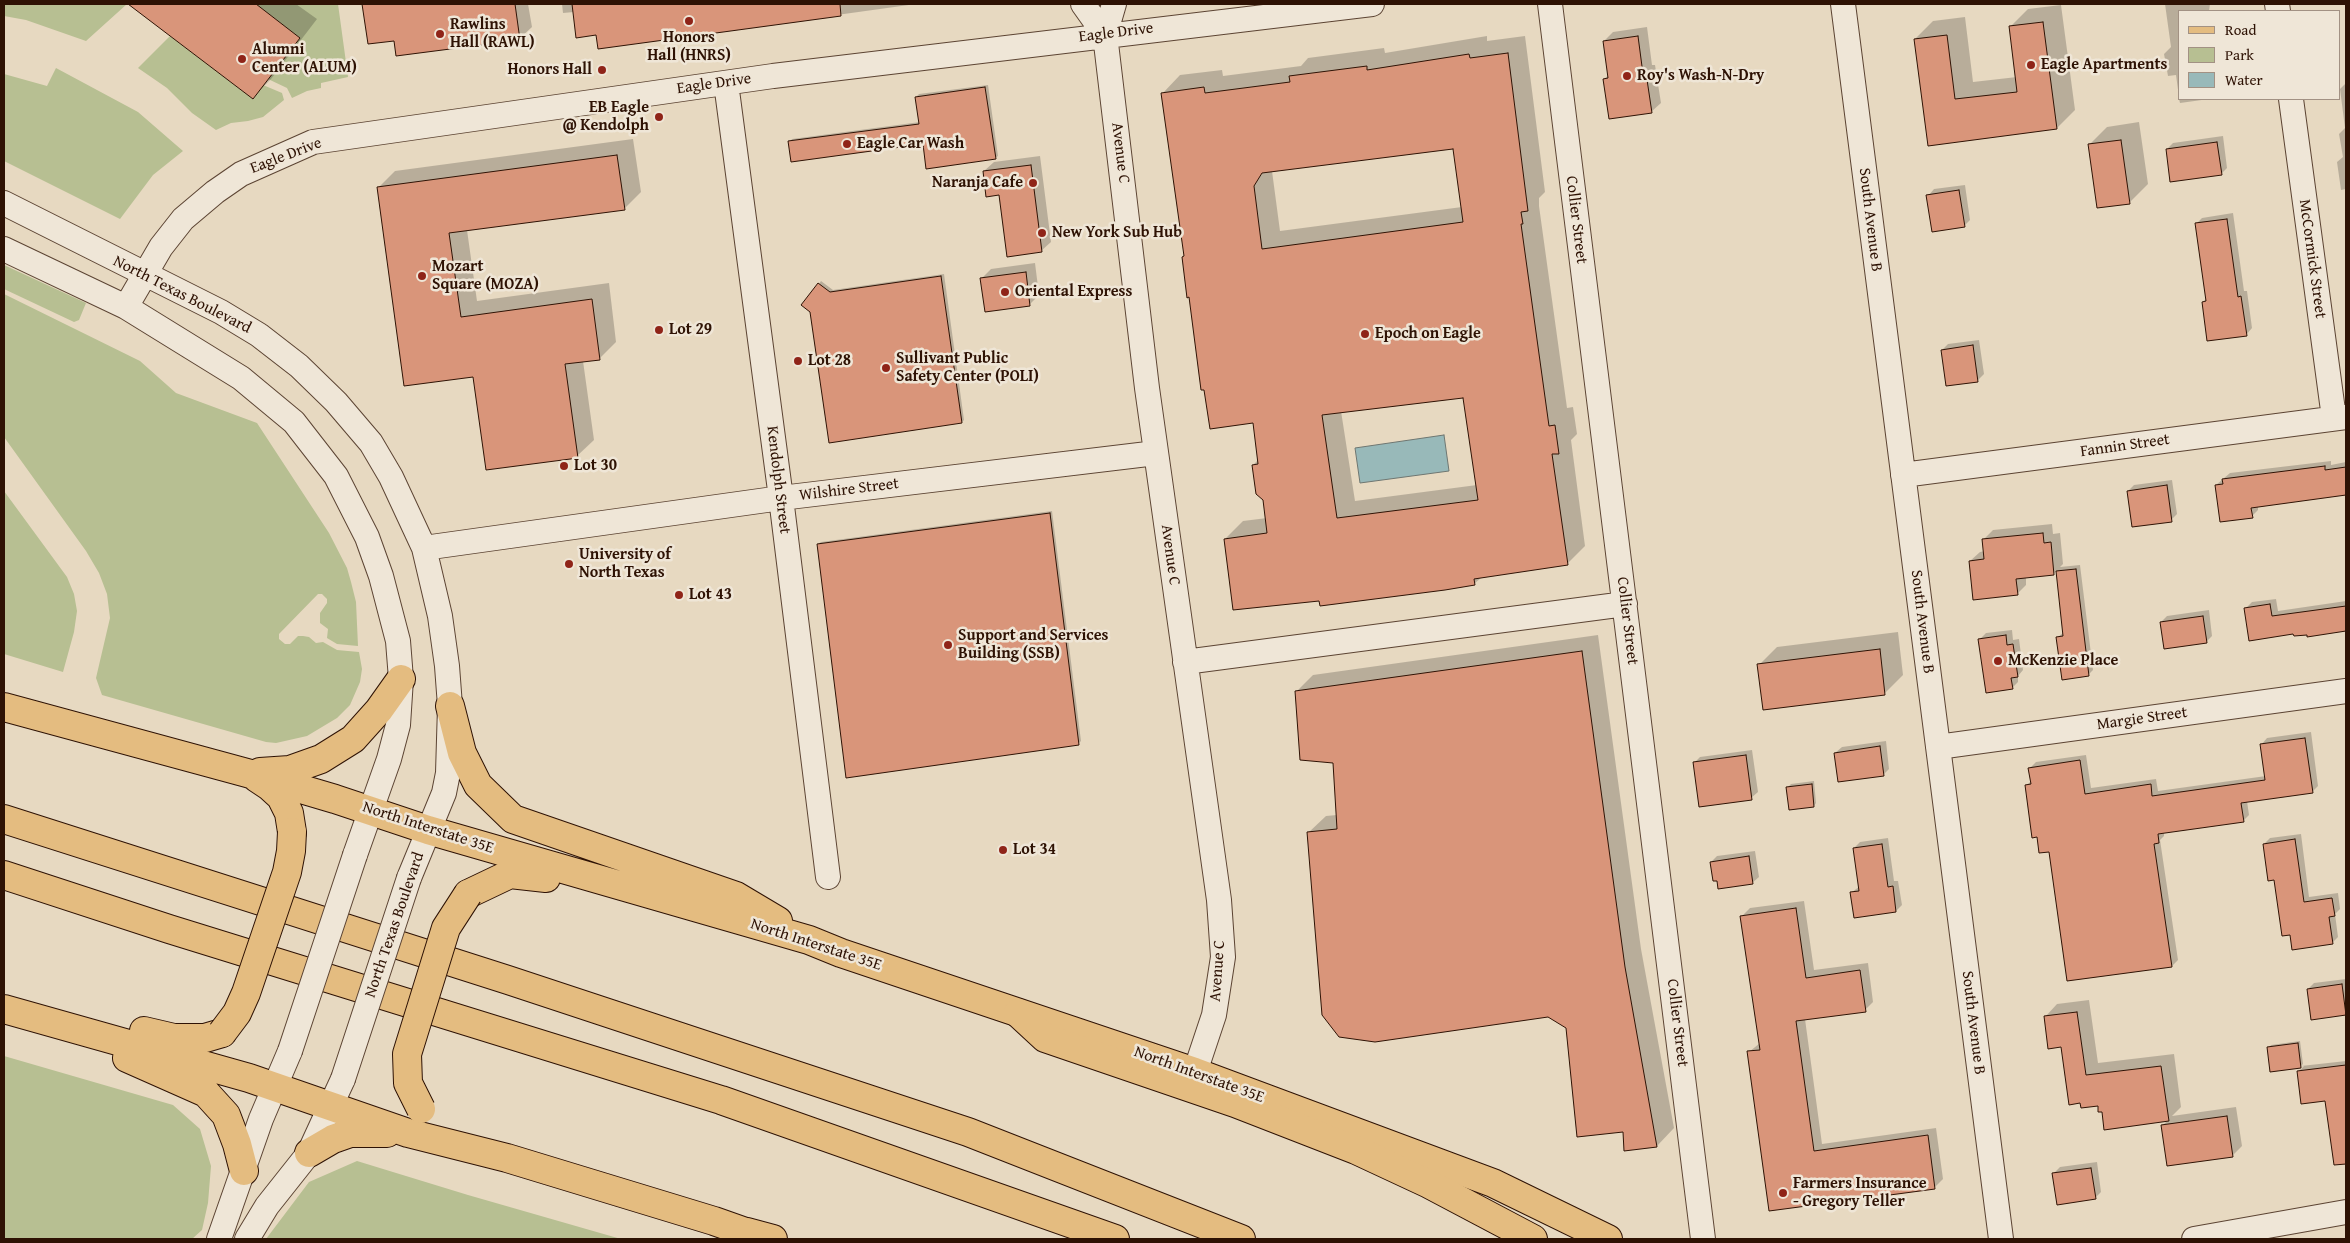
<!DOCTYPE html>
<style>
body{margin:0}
#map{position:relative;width:2350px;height:1243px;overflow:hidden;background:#e7d9c1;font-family:"Gentium Book Plus",serif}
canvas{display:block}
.frame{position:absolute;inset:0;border:5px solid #2e1204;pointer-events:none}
.legend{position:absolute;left:2178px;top:10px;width:162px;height:90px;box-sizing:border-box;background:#efe6d7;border:1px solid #a29183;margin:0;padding:6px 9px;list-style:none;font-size:15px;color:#2e1204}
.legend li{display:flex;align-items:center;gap:10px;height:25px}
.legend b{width:25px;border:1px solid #a29183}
</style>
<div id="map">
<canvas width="2350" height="1243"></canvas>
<div class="frame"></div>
<ul class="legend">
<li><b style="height:6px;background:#e4bc80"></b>Road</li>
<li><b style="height:14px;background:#b7bf92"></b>Park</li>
<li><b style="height:14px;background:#98b9b9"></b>Water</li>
</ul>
</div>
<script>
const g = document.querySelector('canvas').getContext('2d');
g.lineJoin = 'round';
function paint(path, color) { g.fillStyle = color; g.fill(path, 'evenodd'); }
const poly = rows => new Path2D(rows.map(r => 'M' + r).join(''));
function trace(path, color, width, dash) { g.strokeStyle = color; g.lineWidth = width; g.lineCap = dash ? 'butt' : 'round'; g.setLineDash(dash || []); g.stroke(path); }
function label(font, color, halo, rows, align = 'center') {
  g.font = font + ' "Gentium Book Plus",serif'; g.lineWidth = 5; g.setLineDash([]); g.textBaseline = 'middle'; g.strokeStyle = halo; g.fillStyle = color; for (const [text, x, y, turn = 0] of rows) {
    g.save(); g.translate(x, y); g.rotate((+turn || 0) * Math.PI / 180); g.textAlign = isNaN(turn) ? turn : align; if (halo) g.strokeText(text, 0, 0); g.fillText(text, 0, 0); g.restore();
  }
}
paint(poly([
 [4,4,127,4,86,41,26,20,4,16],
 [256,4,338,4,348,77,321,83,321,88,307,91,292,98,287,88,268,79,300,38],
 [170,36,253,99,263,85,282,93,284,100,263,117,248,121,231,123,216,130,192,113,167,88,138,68],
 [56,68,138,112,183,151,153,175,120,219,4,161,4,74,47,86],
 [4,265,86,303,79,320,74,322,4,289],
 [4,294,140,361,176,393,257,423,329,533,347,568,351,582,356,602,358,646,337,644,327,638,328,629,320,623,320,613,327,603,327,599,322,594,318,594,279,634,279,639,285,644,290,644,298,636,303,636,309,637,316,643,323,642,337,650,359,652,362,669,360,682,350,705,337,718,307,736,276,743,266,742,102,695,96,678,110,618,107,594,99,573,86,551,4,437],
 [4,491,67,577,74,594,77,611,74,632,63,672,4,654],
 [4,1056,173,1105,200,1129,211,1166,208,1203,202,1230,192,1239,4,1239],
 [357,1161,468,1195,621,1239,266,1239,309,1182]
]), '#b7bf92');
const water = poly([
 [1444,435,1449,471,1360,483,1355,448,1444,435]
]);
paint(water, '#98b9b9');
trace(water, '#6e7671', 1);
paint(poly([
 [129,4,296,4,317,19,271,79,253,97],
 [363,4,528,4,532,27,519,39,395,39,369,43],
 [562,4,916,4,599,48,597,34,574,12,563,13],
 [2165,4,2210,4,2209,11,2179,11,2179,97,2176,75,2168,76,2164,54,2171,47],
 [2061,5,2075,110,2057,128,1929,144,1915,39,1933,21,1965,17,1973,82,2017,77,2010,27,2028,9],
 [1647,27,1652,65,1655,65,1661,103,1651,112,1604,79,1609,75,1604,41,1613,32],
 [1487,36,1487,41,1525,36,1545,192,1539,198,1539,206,1567,408,1573,407,1577,434,1571,440,1585,546,1567,564,1482,577,1474,584,1320,599,1225,539,1243,521,1267,518,1264,499,1253,465,1258,460,1254,422,1162,94,1180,75,1222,70,1223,76,1301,66,1308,58,1384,48,1385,53],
 [1454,147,1462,207,1280,231,1272,171],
 [1464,396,1477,485,1355,501,1341,411],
 [2346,83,2346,189,2341,190,2337,162,2343,157,2339,134,2345,128,2340,89],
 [988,85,998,156,995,158,924,143,790,142,792,139,920,122,916,97,919,94],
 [2179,99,2209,99,2180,103],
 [2139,122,2148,184,2130,202,2089,145,2107,127],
 [2223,136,2227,168,2221,174,2167,149,2173,143],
 [633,139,641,192,624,209,467,230,477,301,609,283,616,342,600,358,583,361,594,440,577,456,474,375,379,187,395,171],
 [1040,156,1051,242,1041,251,984,171,994,162],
 [1965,185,1970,220,1964,226,1928,196,1934,189],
 [2233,213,2244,291,2247,291,2252,328,2246,335,2203,302,2206,299,2196,224,2202,218],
 [1035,263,1039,295,1030,304,986,311,982,278,991,269],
 [944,274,964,420,962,422,819,284,821,281,833,290],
 [1979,340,1984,374,1978,380,1942,350,1948,344],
 [2331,461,2331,465,2346,462,2346,494,2258,506,2258,510,2252,516,2216,485,2230,473],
 [2172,480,2177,514,2171,520,2128,491,2134,485],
 [1052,511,1081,741,1078,744,818,544,821,542],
 [2052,524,2053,534,2060,533,2063,564,2060,567,2080,565,2093,670,2088,675,2058,637,2064,632,2057,570,2054,574,2026,577,2026,585,2017,594,1970,561,1980,552,1985,551,1983,540,1993,530],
 [2276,599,2278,611,2346,601,2346,630,2308,636,2308,633,2294,633,2246,608,2252,602],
 [2209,610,2212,636,2206,642,2161,622,2167,616],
 [2012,630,2013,640,2019,639,2023,670,2018,676,2018,682,2012,688,1980,639,1986,633],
 [1898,632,1903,675,1885,693,1764,709,1759,665,1777,647],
 [1598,635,1641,949,1674,1128,1657,1146,1625,1150,1624,1130,1567,1027,1308,833,1326,816,1337,815,1334,762,1296,692,1313,675],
 [2311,732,2318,786,2312,792,2247,801,2249,815,2243,821,2164,832,2164,836,2160,840,2178,960,2172,966,2050,851,2026,786,2032,780,2030,768,2036,762,2086,755,2091,788,2156,779,2158,791,2266,776,2261,745,2267,738],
 [1886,741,1889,769,1883,775,1835,753,1842,747],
 [1752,750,1758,792,1751,798,1694,763,1700,757],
 [1814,781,1816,803,1814,806,1788,787,1791,784],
 [2301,834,2309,897,2338,893,2340,909,2335,914,2338,937,2332,943,2291,934,2264,844,2270,838],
 [1888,838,1894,881,1898,881,1902,905,1896,911,1851,893,1860,886,1854,848,1860,842],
 [1755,851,1759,877,1752,883,1718,879,1711,862,1717,856],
 [1804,901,1814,970,1868,963,1873,1002,1865,1010,1805,1019,1822,1144,1936,1128,1943,1179,1935,1187,1770,1210,1749,1052,1760,1043,1741,917,1750,908],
 [2346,979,2346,1014,2308,989,2314,983],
 [2089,1000,2098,1063,2174,1054,2181,1107,2172,1116,2236,1107,2242,1146,2232,1156,2162,1126,2168,1120,2103,1110,2045,1017,2057,1004],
 [2300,1041,2303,1064,2301,1066,2346,1061,2346,1154,2334,1156,2327,1100,2298,1072,2304,1066,2271,1071,2269,1048,2271,1045],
 [2097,1162,2101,1192,2095,1198,2054,1173,2060,1167]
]), '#0003');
const building = poly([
 [128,4,256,4,300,38,253,99,128,4],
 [362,4,515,4,520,40,396,56,394,41,368,44,362,4],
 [572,4,840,4,841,16,598,49,596,35,576,38,572,4],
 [2043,22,2057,129,1928,146,1914,39,1947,35,1955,99,2017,92,2009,26,2043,22],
 [1638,36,1643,74,1646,73,1652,113,1609,119,1603,79,1608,78,1603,41,1638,36],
 [1508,53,1528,211,1521,212,1523,224,1521,224,1549,426,1555,425,1559,454,1552,454,1568,565,1474,579,1475,585,1445,590,1320,606,1319,601,1233,610,1224,539,1267,533,1263,500,1256,494,1252,465,1258,464,1253,423,1210,429,1204,390,1201,390,1189,297,1187,298,1182,257,1184,256,1161,93,1204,87,1205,93,1290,82,1289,76,1367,66,1367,70,1469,54,1470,58,1508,53],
 [1453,149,1463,222,1262,249,1254,186,1262,173,1453,149],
 [1463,398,1478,500,1337,518,1322,415,1463,398],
 [985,87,996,159,926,169,923,144,791,162,788,141,919,124,915,97,985,87],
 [2121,140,2130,204,2097,208,2088,144,2121,140],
 [2217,142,2222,175,2170,182,2166,149,2217,142],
 [617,155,625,210,449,233,461,317,592,299,600,360,565,364,578,458,486,470,473,377,404,386,377,187,617,155],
 [1031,165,1042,252,1007,257,999,195,986,197,983,171,1031,165],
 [1959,190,1965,227,1932,232,1926,195,1959,190],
 [2227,219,2238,297,2241,296,2247,336,2207,341,2202,302,2206,301,2195,223,2227,219],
 [1026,272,1030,306,985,312,980,278,1026,272],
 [941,276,962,423,829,443,810,312,801,305,818,283,830,292,941,276],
 [1973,345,1978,382,1946,386,1941,350,1973,345],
 [2325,466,2325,470,2346,467,2346,495,2251,508,2253,518,2220,522,2215,485,2223,484,2222,479,2325,466],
 [2167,485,2172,522,2132,527,2127,491,2167,485],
 [1050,513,1079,745,846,778,817,544,1050,513],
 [2043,533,2044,543,2051,542,2054,575,2016,579,2018,595,1973,600,1969,561,1984,559,1982,539,2043,533],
 [2076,569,2089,676,2062,680,2056,637,2063,636,2056,571,2076,569],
 [2270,604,2272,616,2346,606,2346,631,2307,637,2307,635,2294,636,2293,634,2249,641,2244,608,2270,604],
 [2203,616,2207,643,2164,649,2160,622,2203,616],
 [2006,635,2007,645,2013,644,2018,677,2011,678,2013,689,1986,693,1978,639,2006,635],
 [1880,649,1885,695,1763,710,1757,664,1880,649],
 [1582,651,1625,967,1657,1147,1624,1151,1623,1132,1577,1137,1566,1028,1548,1017,1375,1042,1339,1037,1322,1015,1307,832,1337,829,1333,763,1300,760,1295,691,1582,651],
 [2305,738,2313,793,2241,803,2244,822,2158,834,2159,843,2154,844,2172,967,2067,981,2049,852,2039,853,2037,837,2032,838,2025,785,2031,784,2028,768,2080,760,2085,794,2151,784,2152,796,2265,780,2260,744,2305,738],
 [1880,746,1884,776,1838,782,1834,753,1880,746],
 [1746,755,1752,800,1699,807,1693,762,1746,755],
 [1812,784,1814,807,1789,810,1786,787,1812,784],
 [2295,839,2304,902,2332,898,2335,916,2329,917,2333,944,2292,950,2290,935,2282,936,2274,880,2268,881,2263,844,2295,839],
 [1882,844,1888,887,1893,886,1896,912,1854,918,1850,892,1859,891,1853,848,1882,844],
 [1749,856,1753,884,1718,889,1717,881,1713,881,1710,862,1749,856],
 [1796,908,1806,978,1860,970,1866,1012,1796,1021,1814,1151,1928,1135,1935,1189,1769,1211,1747,1051,1760,1050,1740,916,1796,908],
 [2342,984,2346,1015,2311,1020,2307,989,2342,984],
 [2077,1012,2086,1075,2161,1066,2169,1121,2104,1130,2102,1112,2098,1112,2098,1106,2081,1108,2080,1103,2069,1105,2061,1047,2048,1049,2044,1016,2077,1012],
 [2298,1043,2301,1068,2270,1072,2267,1047,2298,1043],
 [2346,1065,2346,1164,2334,1165,2325,1101,2301,1104,2297,1071,2346,1065],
 [2227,1116,2233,1157,2167,1166,2161,1125,2227,1116],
 [2091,1168,2096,1199,2057,1205,2052,1173,2091,1168]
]);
paint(building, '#d9957a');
trace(building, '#2e1204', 1);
const minor = poly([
 [1083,4,1105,35],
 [1114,4,1105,35,1147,388,1219,900,1223,957,1214,1015,1195,1072],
 [1550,4,1703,1239],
 [1843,4,2001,1239],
 [2277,4,2278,11],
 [726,83,781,498,828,877],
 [2291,99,2334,418],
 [4,203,221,312,259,335,299,366,336,402,371,443,391,477,424,548,440,616,447,666,450,706,448,773,444,793,409,878],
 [4,249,126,307,241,378,294,422,336,476,367,537,381,576,398,641,401,679,398,725,389,759,355,855],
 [126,307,161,247,183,219,215,192,241,174,313,142,773,76,1372,4],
 [1903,475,2346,417],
 [424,548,781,498,1156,453],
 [1185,662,1625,604],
 [1938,747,2346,691],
 [219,1239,261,1119,290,1051],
 [247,1239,267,1206,309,1153,343,1079],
 [2194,1239,2346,1212]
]);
const major = poly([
 [450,706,462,753,478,785,513,819,736,896,778,921],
 [4,707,247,773,335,799,428,830,809,940,841,953,1195,1072,1493,1183,1608,1239],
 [260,772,290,770,321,759,353,739,379,710,401,679],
 [257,778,269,786,281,797,289,813,292,832],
 [468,894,510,874,546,878],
 [4,1009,249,1078,408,1133,507,1158,714,1221,765,1239],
 [144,1031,174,1038,205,1038,222,1033],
 [127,1058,206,1093,226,1115,237,1144,244,1171],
 [309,1153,333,1139,350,1133,387,1133]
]);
const highway = poly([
 [4,819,508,980,968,1132,1241,1239],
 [4,875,169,929,721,1100,1115,1239],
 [1018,1013,1045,1038,1235,1103,1356,1150,1429,1184,1533,1239],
 [747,1232,773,1239]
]);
trace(minor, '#5c4433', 26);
trace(major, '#2e1204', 30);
trace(highway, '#2e1204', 30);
trace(minor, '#efe6d7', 24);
trace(major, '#e4bc80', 28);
trace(highway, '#e4bc80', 28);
const minorBridge = poly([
 [290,1051,355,855],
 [343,1079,409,878]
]);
const majorBridge = poly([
 [222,1033,237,1013,246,993,287,872,291,851,292,832],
 [421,1109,408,1083,407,1054,446,928,468,894]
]);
trace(minorBridge, '#5c4433', 26, []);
trace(majorBridge, '#2e1204', 30, []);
trace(minorBridge, '#efe6d7', 24);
trace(majorBridge, '#e4bc80', 28);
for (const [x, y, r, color] of [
 [689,21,5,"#8f2418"],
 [440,34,5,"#8f2418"],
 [242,59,5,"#8f2418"],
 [2031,65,5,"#8f2418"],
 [602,70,5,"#8f2418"],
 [1627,76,5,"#8f2418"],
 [659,117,5,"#8f2418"],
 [847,144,5,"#8f2418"],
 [1033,183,5,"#8f2418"],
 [1042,233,5,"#8f2418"],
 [422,276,5,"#8f2418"],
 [1005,292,5,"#8f2418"],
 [659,330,5,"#8f2418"],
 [1365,334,5,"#8f2418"],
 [798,361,5,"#8f2418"],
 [886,368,5,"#8f2418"],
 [564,466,5,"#8f2418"],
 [569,564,5,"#8f2418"],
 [679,595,5,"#8f2418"],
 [948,645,5,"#8f2418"],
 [1998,661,5,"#8f2418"],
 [1003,850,5,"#8f2418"],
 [1783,1193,5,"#8f2418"]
]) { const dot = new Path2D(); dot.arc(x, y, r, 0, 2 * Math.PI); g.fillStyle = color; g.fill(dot); trace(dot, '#efe6d7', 2); }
label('bold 16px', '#2e1204', '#efe6d7', [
 ["Rawlins",450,25],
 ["Hall (RAWL)",450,43],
 ["Honors",689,38,"center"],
 ["Hall (HNRS)",689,56,"center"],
 ["Alumni",252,50],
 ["Center (ALUM)",252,68],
 ["Eagle Apartments",2041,65],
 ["Honors Hall",592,70,"right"],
 ["Roy's Wash-N-Dry",1637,76],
 ["EB Eagle",649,108,"right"],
 ["@ Kendolph",649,126,"right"],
 ["Eagle Car Wash",857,144],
 ["Naranja Cafe",1023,183,"right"],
 ["New York Sub Hub",1052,233],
 ["Mozart",432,267],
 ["Square (MOZA)",432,285],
 ["Oriental Express",1015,292],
 ["Lot 29",669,330],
 ["Epoch on Eagle",1375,334],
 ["Sullivant Public",896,359],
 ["Safety Center (POLI)",896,377],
 ["Lot 28",808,361],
 ["Lot 30",574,466],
 ["University of",579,555],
 ["North Texas",579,573],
 ["Lot 43",689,595],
 ["Support and Services",958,636],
 ["Building (SSB)",958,654],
 ["McKenzie Place",2008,661],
 ["Lot 34",1013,850],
 ["Farmers Insurance",1793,1184],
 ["- Gregory Teller",1793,1202]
], 'left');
label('16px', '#2e1204', '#efe6d7', [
 ["Eagle Drive",1116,33,-7],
 ["Eagle Drive",714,84,-8],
 ["Avenue C",1120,153,83],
 ["Eagle Drive",286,156,-21],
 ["Collier Street",1576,220,83],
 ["South Avenue B",1870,220,83],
 ["McCormick Street",2312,259,82],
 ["North Texas Boulevard",182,295,27],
 ["Fannin Street",2125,446,-8],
 ["Kendolph Street",778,480,83],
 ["Wilshire Street",849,490,-7],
 ["Avenue C",1170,555,82],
 ["Collier Street",1627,621,83],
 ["South Avenue B",1922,622,83],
 ["Margie Street",2142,719,-8],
 ["North Interstate 35E",428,828,18],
 ["North Texas Boulevard",395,925,-71],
 ["North Interstate 35E",816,945,18],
 ["Avenue C",1218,971,-86],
 ["Collier Street",1677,1023,83],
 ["South Avenue B",1973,1023,83],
 ["North Interstate 35E",1199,1075,20]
]);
</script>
